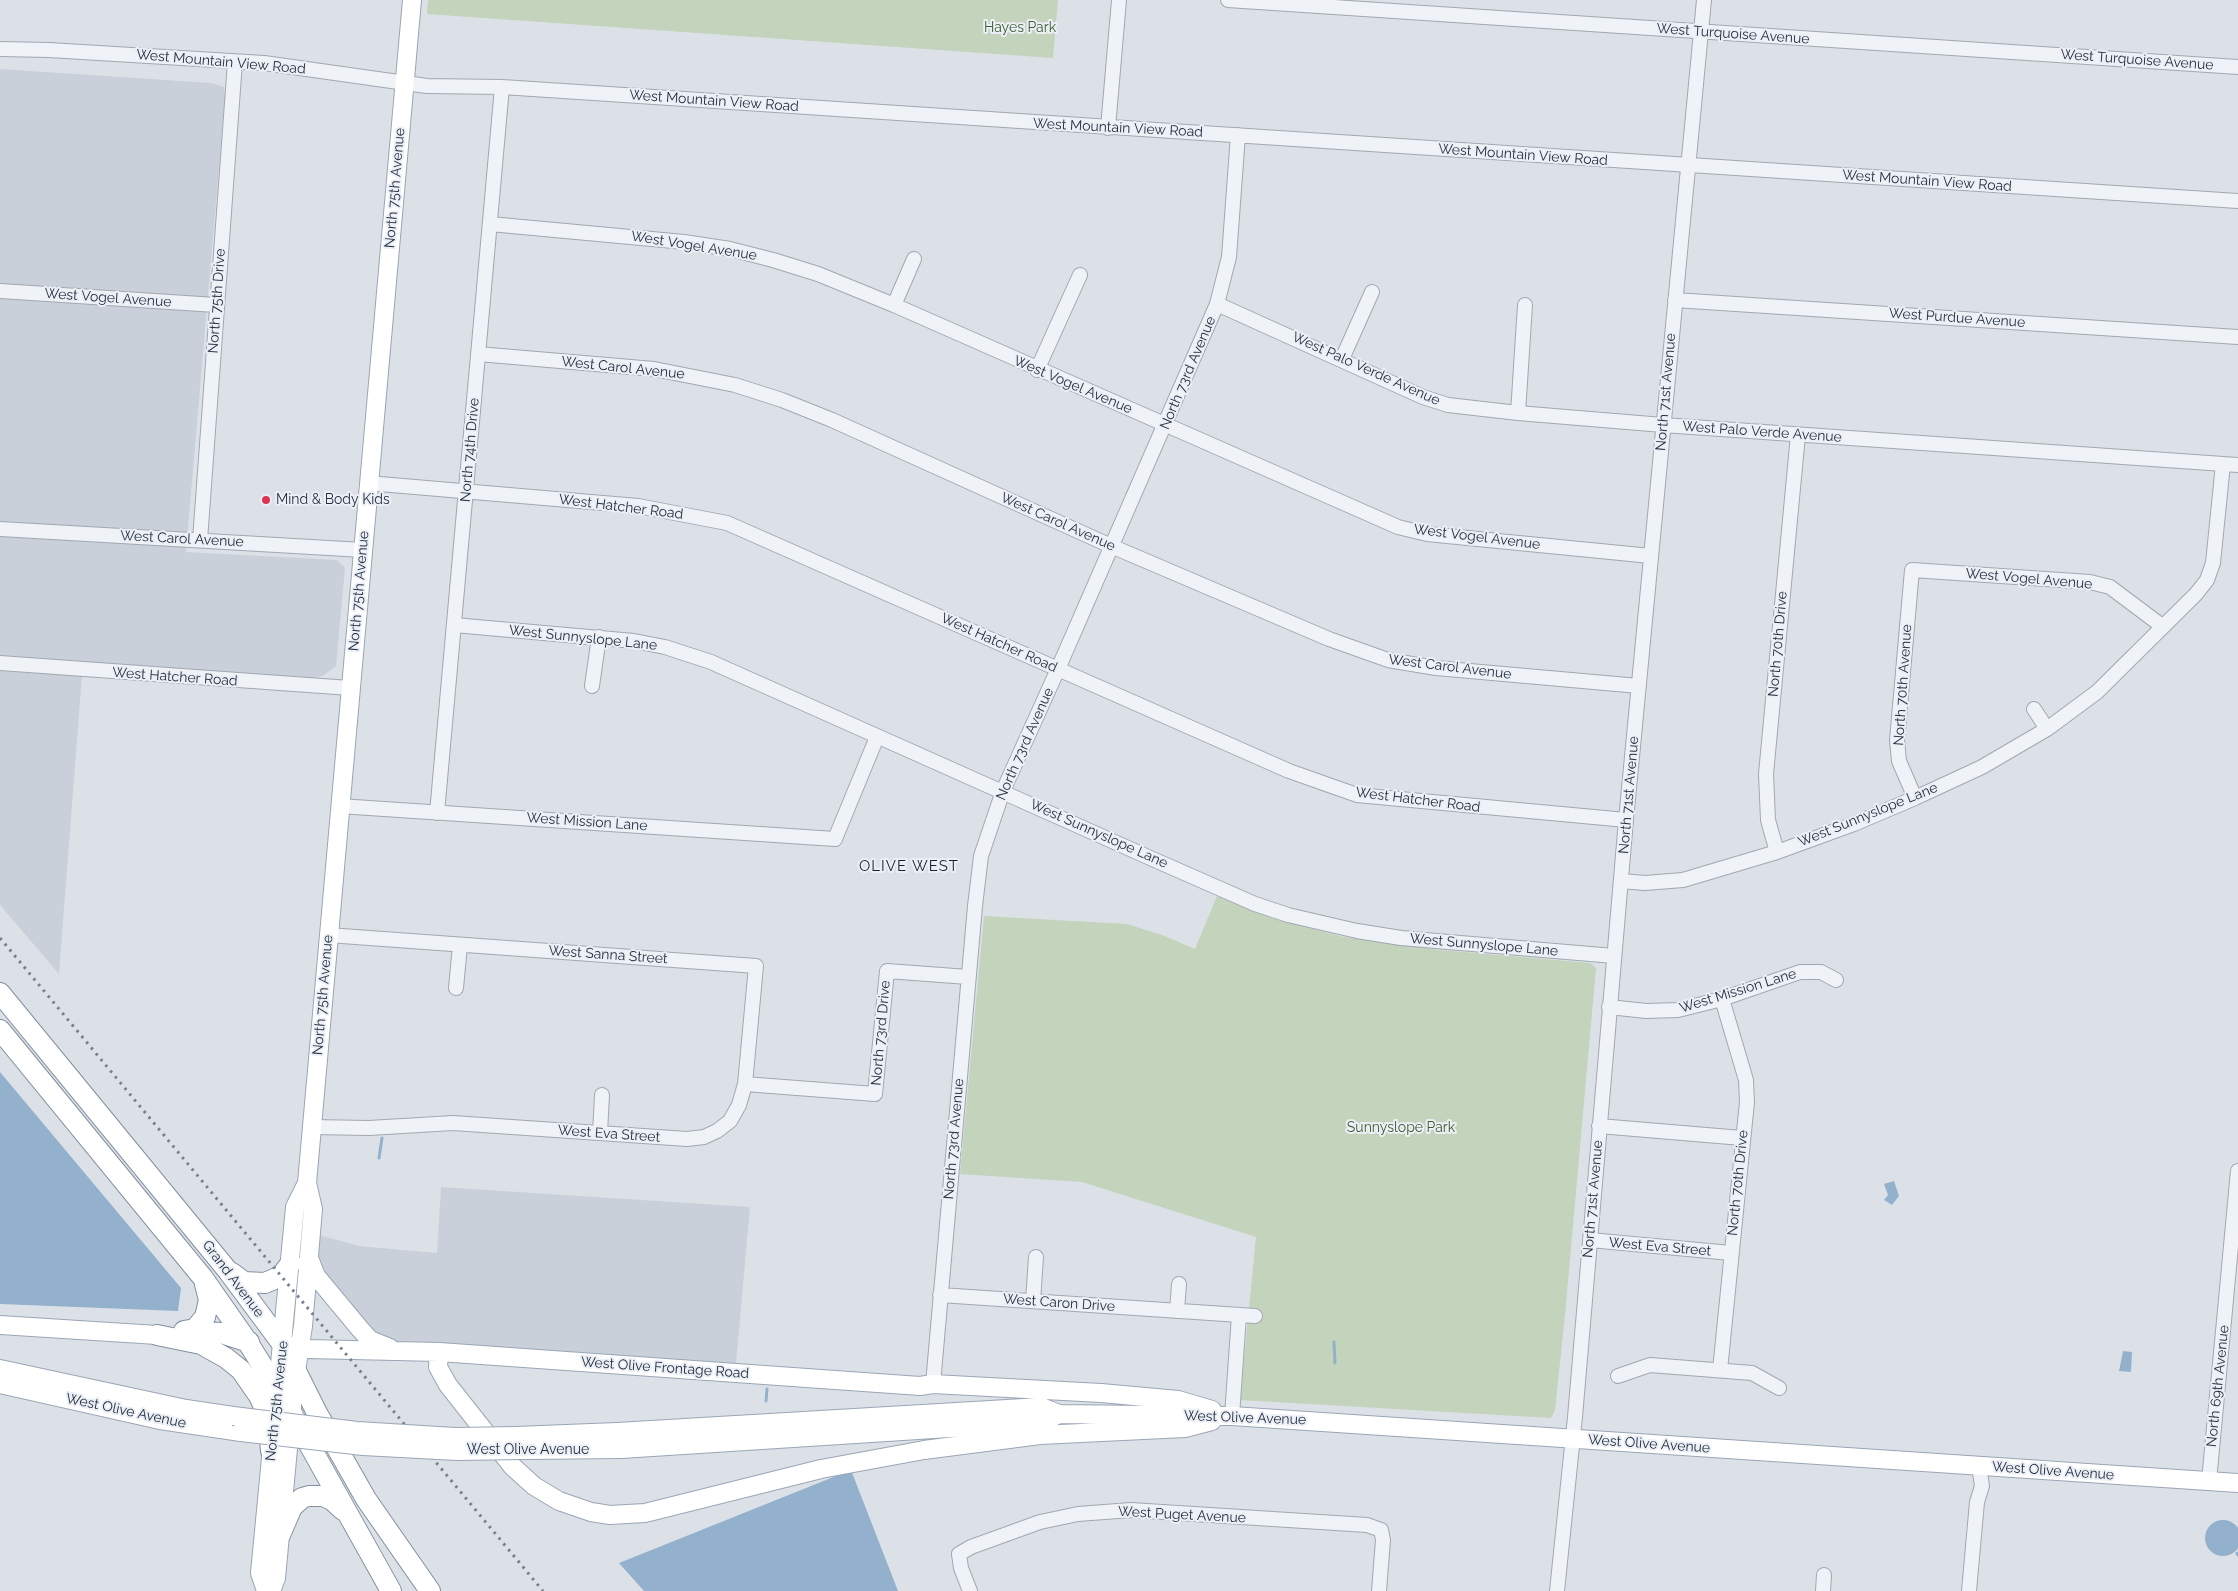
<!DOCTYPE html>
<style>
body{margin:0}
canvas{display:block;background:#dce1e8}
</style>
<canvas width="2238" height="1591"></canvas>
<script>
const g = document.querySelector('canvas').getContext('2d');
g.lineJoin = 'round';
function paint(path, color) { g.fillStyle = color; g.fill(path, 'evenodd'); }
const poly = rows => new Path2D(rows.map(r => 'M' + r).join(''));
function trace(path, color, width, dash) { g.strokeStyle = color; g.lineWidth = width; g.lineCap = dash ? 'butt' : 'round'; g.setLineDash(dash || []); g.stroke(path); }
function label(font, color, halo, rows, align = 'center') {
  g.font = font + ' Raleway,sans-serif'; g.lineWidth = 4; g.setLineDash([]); g.textBaseline = 'middle'; g.strokeStyle = halo; g.fillStyle = color; for (const [text, x, y, turn = 0] of rows) {
    g.save(); g.translate(x, y); g.rotate((+turn || 0) * Math.PI / 180); g.textAlign = isNaN(turn) ? turn : align; if (halo) g.strokeText(text, 0, 0); g.fillText(text, 0, 0); g.restore();
  }
}
paint(poly([
 [0,69,212,83,224,87,225,97,186,552,337,560,345,568,336,666,323,676,309,678,83,663,59,974,0,905],
 [441,1187,750,1207,736,1364,431,1345,389,1341,374,1334,321,1275,315,1253,316,1234,359,1246,437,1253]
]), '#cad0da');
paint(poly([
 [428,0,1058,0,1053,58,427,14],
 [1217,896,1274,919,1344,937,1440,950,1590,963,1596,968,1565,1315,1555,1410,1551,1418,1240,1400,1256,1237,1082,1182,960,1174,984,916,1127,924,1162,935,1195,949]
]), '#c3d3bc');
paint(poly([
 [0,1072,181,1288,178,1311,0,1304],
 [1894,1181,1899,1196,1892,1205,1884,1200,1888,1195,1884,1184],
 [2123,1351,2132,1352,2131,1372,2119,1371],
 [851,1470,898,1591,644,1591,619,1563],
 '2205 1538a18 18 0 1 1 36 0a18 18 0 1 1-36 0Z'
]), '#93b1cc');
trace(poly([
 [379,1158,382,1138],
 [1334,1342,1335,1363],
 [766,1401,767,1389],
 [2237,1553,2238,1555]
]), '#93b1cc', 3);
const minor = poly([
 [1228,0,2238,67],
 [0,49,49,50,264,63,427,86,502,87,2238,201],
 [1108,128,1119,0],
 [490,224,684,242,730,249,773,260,818,274,894,305,1398,527,1427,534,1651,556],
 [0,291,216,305],
 [1675,300,2238,337],
 [1217,304,1423,397,1448,405,1518,413,1663,425,2238,465],
 [894,305,914,259],
 [478,354,654,369,735,385,782,400,832,420,1111,546,1329,639,1388,660,1436,668,1639,686],
 [1342,359,1372,292],
 [1037,370,1080,275],
 [1518,413,1525,305],
 [368,483,638,506,727,523,1289,771,1357,795,1626,820],
 [0,529,363,550],
 [200,540,235,62],
 [454,625,634,641,665,647,711,662,1157,861,1255,904,1288,915,1357,931,1401,938,1614,956],
 [0,663,350,688],
 [592,686,599,637],
 [2034,709,2047,729],
 [1915,798,1899,761,1897,740,1912,570,2090,582,2110,587,2162,626],
 [339,806,835,839,877,737],
 [437,813,502,87],
 [1777,852,1768,820,1766,774,1798,435],
 [1621,881,1645,883,1683,880,1777,852,1854,824,1915,798,1982,767,2047,729,2097,692,2196,594,2207,580,2213,563,2223,464],
 [456,988,460,945],
 [1609,1007,1646,1011,1678,1010,1722,999,1800,972,1821,972,1836,980],
 [745,1084,875,1094,887,971,968,977],
 [1599,1126,1742,1138],
 [312,1127,369,1128,453,1123,687,1139,704,1137,717,1131,730,1121,739,1105,745,1084,756,966,328,935],
 [600,1133,602,1095],
 [1590,1240,1731,1253],
 [940,1295,1255,1316],
 [1033,1301,1036,1257],
 [1177,1311,1179,1284],
 [1720,1370,1747,1102,1746,1080,1722,999],
 [1618,1376,1650,1365,1752,1373,1779,1388],
 [933,1384,975,906,981,856,1003,791,1058,669,1217,304,1229,257,1238,135],
 [1232,1416,1239,1315],
 [2209,1481,2238,1171],
 [970,1591,961,1568,959,1554,971,1547,1040,1522,1078,1514,1131,1510,1367,1525,1381,1530,1383,1540,1379,1591],
 [1557,1591,1575,1417,1626,820,1704,0],
 [1823,1591,1824,1575],
 [1969,1591,1977,1502,1982,1486,1979,1466]
]);
const major = poly([
 [309,1258,316,1276,360,1329,370,1340,390,1348],
 [0,1325,157,1335],
 [287,1346,308,1349,439,1352,920,1386,933,1384,1101,1393,1178,1400,1212,1410],
 [439,1352,438,1367,448,1385,512,1466,534,1486,559,1501,591,1512,610,1515,645,1513,821,1469,924,1450,1040,1435,1185,1428,1212,1421],
 [0,1369,186,1409,233,1416],
 [0,1384,160,1420,241,1432],
 [516,1436,617,1432,1041,1407,1059,1414,1232,1416,2238,1483],
 [524,1450,621,1449,1043,1422,1059,1414],
 [266,1591,260,1573,295,1207,307,1183],
 [271,1591,276,1578,294,1384,303,1326,313,1209,307,1183,412,0]
]);
const highway = poly([
 [0,993,228,1271,283,1345,317,1413,366,1499,430,1591],
 [0,1030,203,1278,247,1341,291,1412,391,1591],
 [232,1273,244,1282,265,1283,281,1276,291,1263],
 [184,1331,195,1329,205,1317,209,1300,205,1284],
 [185,1331,221,1333,249,1342],
 [157,1335,201,1344,226,1358,241,1370,259,1396,268,1416,271,1451],
 [280,1535,292,1507,302,1498,309,1496,323,1496,332,1500,343,1510]
]);
trace(minor, '#a1a8b2', 16);
trace(major, '#9aa6b5', 20);
trace(highway, '#828fa0', 22);
trace(minor, '#eff2f6', 14);
trace(major, '#fff', 18);
trace(highway, '#fff', 20);
trace(poly([
 [0,938,543,1591]
]), '#748193', 3, [2.5, 5]);
const majorBridge = poly([
 [233,1416,357,1431,455,1437,516,1436],
 [241,1432,363,1446,457,1451,524,1450]
]);
trace(majorBridge, '#9aa6b5', 20, []);
trace(majorBridge, '#fff', 18);
for (const [x, y, r, color] of [
 [266,500,5,"#db3353"]
]) { const dot = new Path2D(); dot.arc(x, y, r, 0, 2 * Math.PI); g.fillStyle = color; g.fill(dot); trace(dot, '#ecf0f6', 2); }
label('14px', '#3b5d30', '#ecf0f6', [
 ["Hayes Park",1020,28],
 ["Sunnyslope Park",1401,1128]
]);
label('14px', '#243040', '#ecf0f6', [
 ["West Turquoise Avenue",1733,34,4],
 ["West Turquoise Avenue",2137,60,4],
 ["West Mountain View Road",221,62,5],
 ["West Mountain View Road",714,101,4],
 ["West Mountain View Road",1118,128,3],
 ["West Mountain View Road",1523,155,4],
 ["West Mountain View Road",1927,181,4],
 ["North 75th Avenue",395,188,-85],
 ["West Vogel Avenue",694,246,9],
 ["West Vogel Avenue",108,298,4],
 ["North 75th Drive",217,301,-86],
 ["West Purdue Avenue",1957,318,4],
 ["West Carol Avenue",623,368,6],
 ["West Palo Verde Avenue",1366,369,24],
 ["North 73rd Avenue",1188,373,-67],
 ["West Vogel Avenue",1073,385,23],
 ["North 71st Avenue",1666,392,-85],
 ["West Palo Verde Avenue",1762,432,4],
 ["North 74th Drive",470,450,-85],
 ["West Hatcher Road",621,507,7],
 ["West Carol Avenue",1058,522,24],
 ["West Vogel Avenue",1477,537,7],
 ["West Carol Avenue",182,539,3],
 ["West Vogel Avenue",2029,579,5],
 ["North 75th Avenue",359,591,-85],
 ["West Sunnyslope Lane",583,638,6],
 ["West Hatcher Road",999,643,24],
 ["North 70th Drive",1778,644,-85],
 ["West Carol Avenue",1450,667,7],
 ["West Hatcher Road",175,677,4],
 ["North 70th Avenue",1903,685,-86],
 ["North 73rd Avenue",1025,744,-66],
 ["North 71st Avenue",1629,795,-85],
 ["West Hatcher Road",1418,800,7],
 ["West Sunnyslope Lane",1868,815,-22],
 ["West Mission Lane",587,822,4],
 ["West Sunnyslope Lane",1099,834,24],
 ["West Sunnyslope Lane",1484,945,5],
 ["West Sanna Street",608,955,4],
 ["West Mission Lane",1738,991,-17],
 ["North 75th Avenue",323,995,-85],
 ["North 73rd Drive",881,1033,-85],
 ["West Eva Street",609,1134,4],
 ["North 73rd Avenue",954,1139,-85],
 ["North 70th Drive",1738,1183,-84],
 ["North 71st Avenue",1593,1199,-85],
 ["West Eva Street",1660,1247,5],
 ["Grand Avenue",233,1279,53],
 ["West Caron Drive",1059,1303,4],
 ["West Olive Frontage Road",665,1368,4],
 ["North 69th Avenue",2218,1386,-84],
 ["North 75th Avenue",277,1401,-84],
 ["West Olive Avenue",126,1411,12],
 ["West Olive Avenue",1245,1418,2],
 ["West Olive Avenue",1649,1444,4],
 ["West Olive Avenue",528,1450],
 ["West Olive Avenue",2053,1471,4],
 ["West Puget Avenue",1182,1515,3]
]);
label('14px', '#243040', '#ecf0f6', [
 ["Mind & Body Kids",276,500]
], 'left');
g.letterSpacing = '1px';
label('15px', '#172130', '#ecf0f6', [
 ["OLIVE WEST",909,866]
]);
g.letterSpacing = '0px';
</script>
